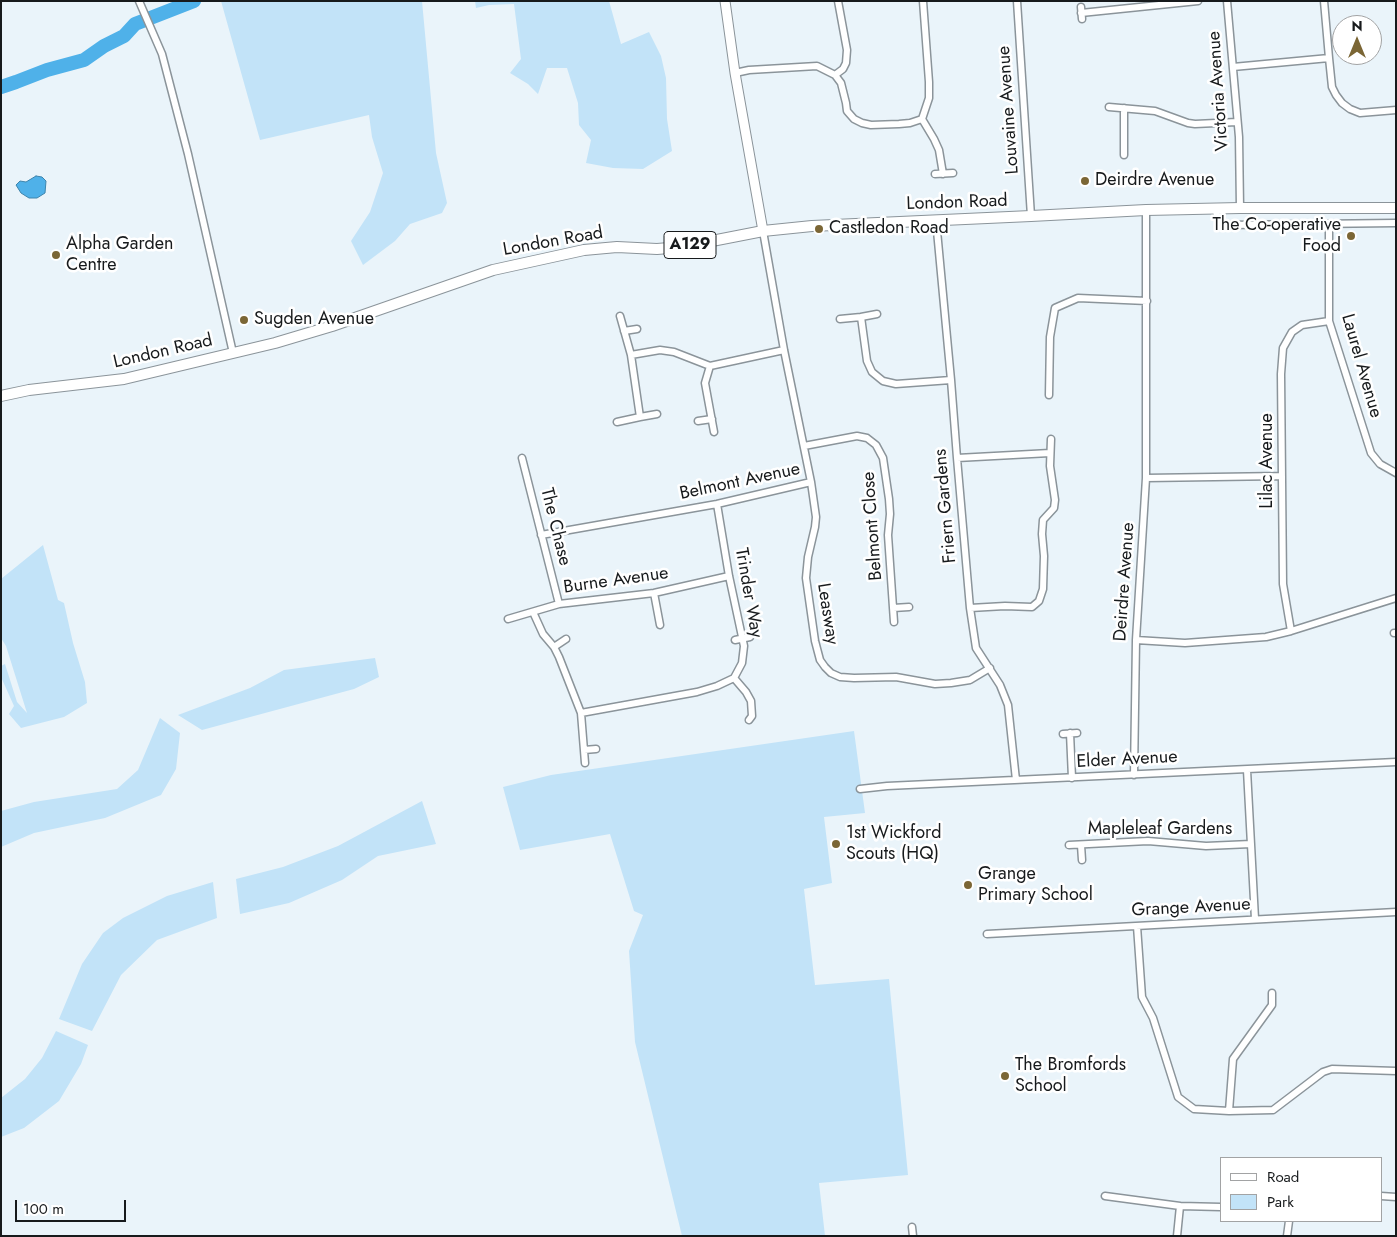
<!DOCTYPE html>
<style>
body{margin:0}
#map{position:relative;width:1397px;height:1237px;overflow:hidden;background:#eaf4fa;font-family:Jost,sans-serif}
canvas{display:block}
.frame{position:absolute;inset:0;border:2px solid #171a1c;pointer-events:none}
.legend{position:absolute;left:1220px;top:1157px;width:162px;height:65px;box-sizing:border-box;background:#fff;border:1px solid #a2a3a4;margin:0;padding:6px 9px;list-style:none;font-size:15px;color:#171a1c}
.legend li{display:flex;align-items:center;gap:10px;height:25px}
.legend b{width:25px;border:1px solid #a2a3a4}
.north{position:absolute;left:1332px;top:15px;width:50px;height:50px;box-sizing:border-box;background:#fff;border:1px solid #a2a3a4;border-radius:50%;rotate:0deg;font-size:14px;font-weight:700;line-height:20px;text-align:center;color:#171a1c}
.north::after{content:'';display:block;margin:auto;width:18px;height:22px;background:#7b6635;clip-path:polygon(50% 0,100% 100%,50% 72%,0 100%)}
.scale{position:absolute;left:15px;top:1200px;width:111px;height:22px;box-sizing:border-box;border:2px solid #171a1c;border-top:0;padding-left:6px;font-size:15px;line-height:18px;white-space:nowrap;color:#171a1c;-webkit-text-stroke:4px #fff;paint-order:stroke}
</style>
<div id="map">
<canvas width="1397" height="1237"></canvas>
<div class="frame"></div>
<ul class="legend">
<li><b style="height:6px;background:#fff"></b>Road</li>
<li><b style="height:14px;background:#c2e3f8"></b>Park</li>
</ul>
<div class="north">N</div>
<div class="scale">100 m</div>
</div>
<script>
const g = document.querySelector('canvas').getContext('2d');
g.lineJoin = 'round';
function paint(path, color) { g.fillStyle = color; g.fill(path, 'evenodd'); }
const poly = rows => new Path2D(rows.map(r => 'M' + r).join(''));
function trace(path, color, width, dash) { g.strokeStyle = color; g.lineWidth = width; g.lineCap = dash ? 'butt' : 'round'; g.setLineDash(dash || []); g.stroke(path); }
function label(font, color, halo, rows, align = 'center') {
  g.font = font + ' Jost,sans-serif'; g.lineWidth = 5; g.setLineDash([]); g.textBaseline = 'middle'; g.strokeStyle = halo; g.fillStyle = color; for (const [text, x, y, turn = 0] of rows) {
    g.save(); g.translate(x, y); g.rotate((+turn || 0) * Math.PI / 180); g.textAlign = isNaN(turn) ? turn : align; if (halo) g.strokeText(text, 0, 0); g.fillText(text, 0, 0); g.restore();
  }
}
paint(poly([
 [221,1,422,1,436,153,447,203,442,213,410,224,395,241,363,265,351,241,370,212,383,173,372,137,369,115,260,140],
 [475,1,609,1,621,44,649,32,661,56,666,78,667,119,672,151,643,169,613,168,586,163,591,140,579,125,578,103,567,68,547,68,538,94,528,84,510,73,521,59,514,4,489,5,476,8],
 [43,545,58,600,64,603,73,643,85,682,87,703,64,717,21,728,9,714,14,706,1,677,1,666,5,664,17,702,27,713,6,646,1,638,1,579],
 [375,658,379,677,354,689,202,730,178,715,250,688,284,670],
 [160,718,180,733,176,769,161,795,105,818,34,833,1,847,1,811,34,802,117,789,138,770],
 [854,731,865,813,824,817,832,883,804,889,815,985,889,979,908,1175,819,1183,825,1236,682,1236,635,1042,629,951,643,915,634,911,610,834,520,850,503,787,551,775],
 [422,801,436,844,378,856,342,880,289,903,240,914,236,879,283,867,338,846],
 [213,882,217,918,157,940,121,975,92,1031,59,1019,82,964,103,933,123,918,167,896],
 [56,1031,88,1045,81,1064,59,1101,24,1128,1,1137,1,1098,25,1079,42,1058]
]), '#c2e3f8');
const water = poly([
 [36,176,42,177,46,181,45,193,37,198,29,198,21,193,16,185,20,181,26,182,36,176]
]);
paint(water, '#4fb1e9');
trace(water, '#3e84ac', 1);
trace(poly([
 [1,87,16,82,47,70,84,60,104,46,124,36,135,24,194,1]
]), '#4fb1e9', 14);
const street = poly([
 [139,1,162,54,188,154,233,353],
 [1017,1,1031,216],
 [1227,1,1239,137,1240,208],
 [1324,1,1329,58,1332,87,1336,95,1342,103,1350,109,1360,113,1396,110],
 [1081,7,1082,19],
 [1081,13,1198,1],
 [1233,67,1329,58],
 [735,73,749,70,817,66,835,75,841,83,846,103,847,111,854,119,862,123,871,125,899,124,910,123,922,119],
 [835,75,843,69,846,63,847,50,838,1],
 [1109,107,1155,111,1188,123,1195,124,1237,122],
 [1124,108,1124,155],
 [922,119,929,98,929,82,923,1],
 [922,119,934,139,939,150,943,174],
 [935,174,953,173],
 [1215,208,1219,221,1228,225,1396,223],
 [936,220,951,380,957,458,970,608,976,648,1000,685,1008,705,1016,780],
 [1329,225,1329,321,1371,453,1380,464,1396,473],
 [620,316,631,355,640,417,657,414],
 [861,317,877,314],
 [840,319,861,317,867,361,872,372,883,381,896,384,951,380],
 [624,331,637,329],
 [631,355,660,350,674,352,710,366,784,350],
 [710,366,705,383,714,432],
 [1049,395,1050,337,1055,308,1078,298,1147,301],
 [698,421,712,419],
 [617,422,640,417],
 [804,446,857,436,867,438,876,445,883,458,889,499,890,514,888,535,894,622],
 [522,458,559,604],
 [957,458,1050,453],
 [1146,478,1282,476],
 [811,482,816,517,815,527,808,557,806,578,815,641,820,660,825,667,831,673,840,677,854,678,896,677,935,684,951,683,970,680,990,668],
 [541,535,717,504,811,482,784,350,763,231],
 [654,593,660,625],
 [893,608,909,607],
 [970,608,1005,606,1032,607,1039,601,1043,589,1044,556,1042,534,1043,520,1054,508,1055,500,1050,466,1051,439],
 [533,612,543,634,554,647,559,657,581,713,585,763],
 [508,619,559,604,654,593,729,576],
 [1291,631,1283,584,1281,374,1283,348,1292,332,1302,325,1329,321],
 [1394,633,1396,633],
 [735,640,750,637],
 [1136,640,1185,643,1266,637,1291,631,1396,598],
 [554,647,566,639],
 [734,678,746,692,751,701,752,716,749,720],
 [581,713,697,692,717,686,734,678,742,663,744,646,729,576,717,504],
 [1070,733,1072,778],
 [1063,734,1077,733],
 [584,750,596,749],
 [1247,770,1255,919],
 [1134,775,1136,640,1146,478,1146,210],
 [860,789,887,786,1396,762],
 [1069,845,1148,841,1206,846,1251,844],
 [1081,845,1082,860],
 [1137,926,1142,997,1153,1018,1178,1097,1194,1109,1229,1111,1273,1110,1323,1072,1332,1069,1396,1071],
 [987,934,1396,912],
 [1229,1111,1233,1059,1272,1005,1272,993],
 [1105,1196,1180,1206],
 [1381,1196,1396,1197],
 [912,1227,913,1236],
 [1177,1236,1180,1206,1221,1207],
 [1287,1236,1289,1221]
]);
const secondary = poly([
 [725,1,735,73,763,231]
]);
const primary = poly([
 [1,396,29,390,124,379,275,343,332,326,493,270,584,250,617,247,657,249,681,247,763,231,812,226,1031,216,1146,210,1240,208,1396,208]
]);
trace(street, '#8b949a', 9);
trace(secondary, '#8b949a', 11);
trace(primary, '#8b949a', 12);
trace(street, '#fff', 6);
trace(secondary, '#fff', 9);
trace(primary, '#fff', 10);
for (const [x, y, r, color] of [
 [1085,181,5,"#7b6635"],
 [819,229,5,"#7b6635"],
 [1351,236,5,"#7b6635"],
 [56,255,5,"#7b6635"],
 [244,320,5,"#7b6635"],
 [836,844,5,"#7b6635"],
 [968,885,5,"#7b6635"],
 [1005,1076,5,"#7b6635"]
]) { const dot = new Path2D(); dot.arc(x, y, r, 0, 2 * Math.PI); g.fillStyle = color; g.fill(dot); trace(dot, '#fff', 2); }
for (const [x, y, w] of [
 [690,245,52]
]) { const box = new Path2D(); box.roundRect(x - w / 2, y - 13.5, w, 27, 4); g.fillStyle = '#fff'; g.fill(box); trace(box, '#171a1c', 1); }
label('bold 16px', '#171a1c', null, [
 ["A129",690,245]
]);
label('18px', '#171a1c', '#fff', [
 ["Victoria Avenue",1219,91,-94],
 ["Louvaine Avenue",1009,110,-94],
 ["London Road",957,203,-2],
 ["London Road",553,242,-10],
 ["London Road",163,352,-13],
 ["Laurel Avenue",1361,366,74],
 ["Lilac Avenue",1268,461,-90],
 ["Belmont Avenue",740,482,-12],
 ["Friern Gardens",946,506,-95],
 ["Belmont Close",873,526,-94],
 ["The Chase",555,527,76],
 ["Burne Avenue",616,581,-8],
 ["Deirdre Avenue",1125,582,-86],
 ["Trinder Way",748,593,80],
 ["Leasway",827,614,81],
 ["Elder Avenue",1127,760,-3],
 ["Mapleleaf Gardens",1160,830],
 ["Grange Avenue",1191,908,-3]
]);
label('18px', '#171a1c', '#fff', [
 ["Deirdre Avenue",1095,181],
 ["The Co-operative",1341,226,"right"],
 ["Food",1341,247,"right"],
 ["Castledon Road",829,229],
 ["Alpha Garden",66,245],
 ["Centre",66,266],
 ["Sugden Avenue",254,320],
 ["1st Wickford",846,834],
 ["Scouts (HQ)",846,855],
 ["Grange",978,875],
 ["Primary School",978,896],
 ["The Bromfords",1015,1066],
 ["School",1015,1087]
], 'left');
</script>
